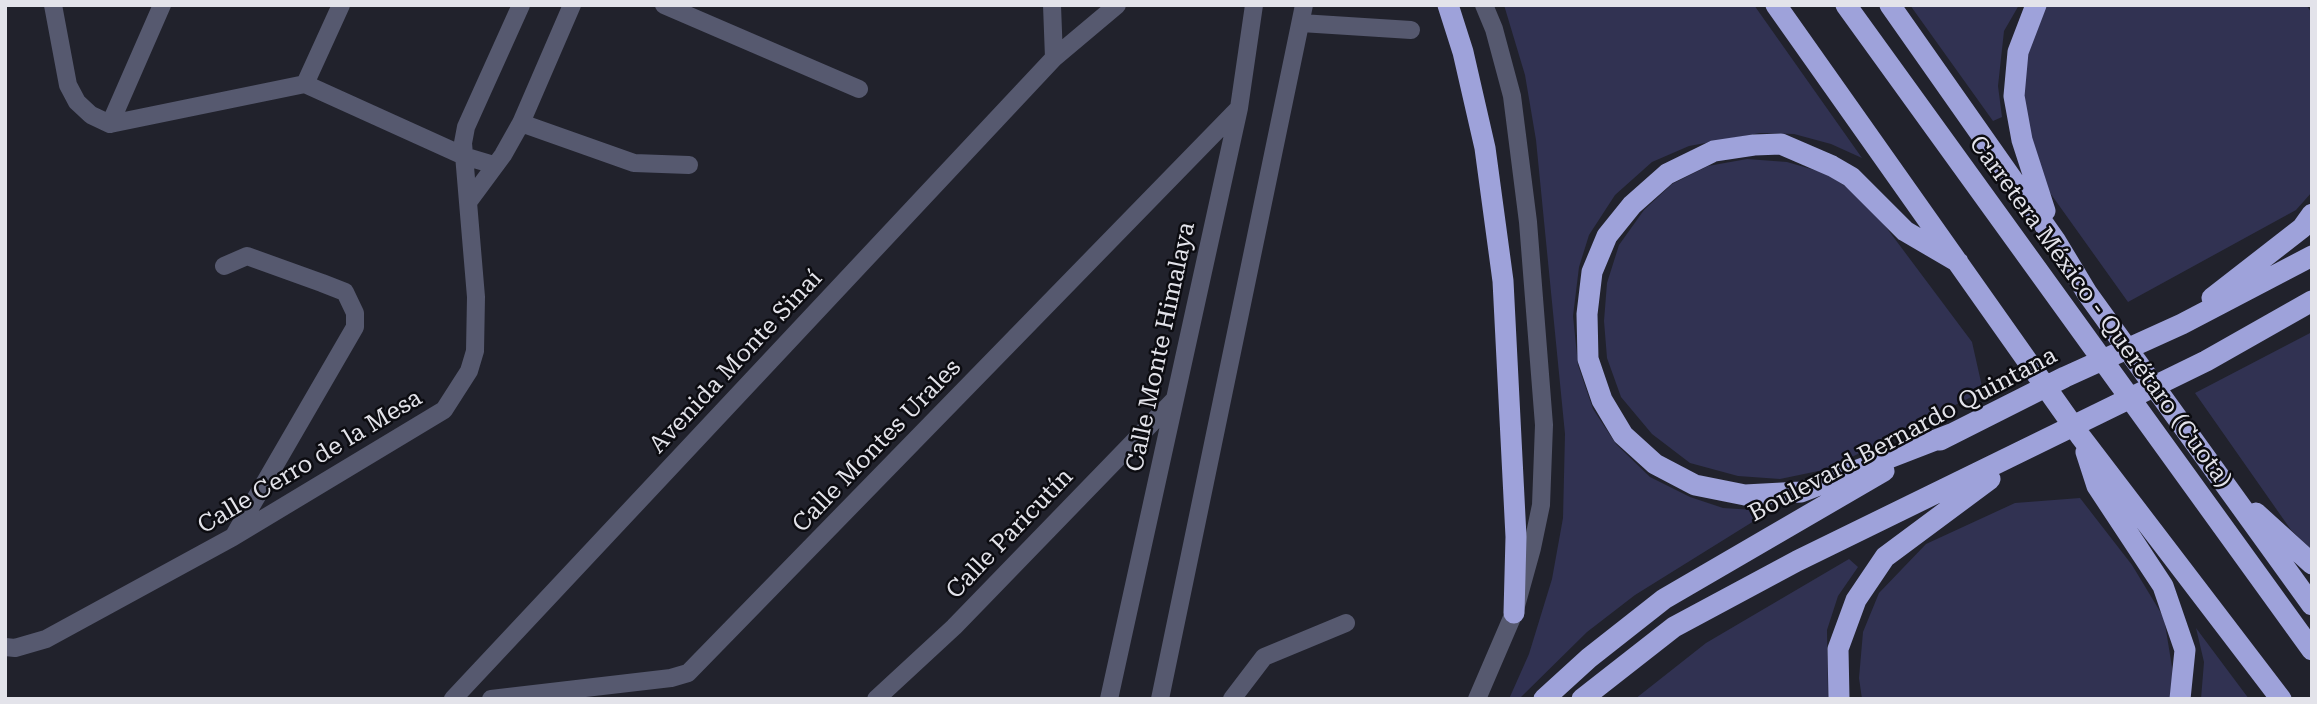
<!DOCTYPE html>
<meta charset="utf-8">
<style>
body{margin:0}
#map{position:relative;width:2317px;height:704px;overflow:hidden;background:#21222c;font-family:"Roboto Serif",serif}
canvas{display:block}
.frame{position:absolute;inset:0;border:7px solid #e3e3ea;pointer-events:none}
</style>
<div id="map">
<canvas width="2317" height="704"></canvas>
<div class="frame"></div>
</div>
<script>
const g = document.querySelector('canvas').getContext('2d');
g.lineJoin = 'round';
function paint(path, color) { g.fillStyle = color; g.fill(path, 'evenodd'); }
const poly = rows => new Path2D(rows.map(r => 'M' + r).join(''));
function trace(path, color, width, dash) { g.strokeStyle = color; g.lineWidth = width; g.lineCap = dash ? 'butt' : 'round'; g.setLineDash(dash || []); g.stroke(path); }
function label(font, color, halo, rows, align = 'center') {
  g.font = font + ' "Roboto Serif",serif'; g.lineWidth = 5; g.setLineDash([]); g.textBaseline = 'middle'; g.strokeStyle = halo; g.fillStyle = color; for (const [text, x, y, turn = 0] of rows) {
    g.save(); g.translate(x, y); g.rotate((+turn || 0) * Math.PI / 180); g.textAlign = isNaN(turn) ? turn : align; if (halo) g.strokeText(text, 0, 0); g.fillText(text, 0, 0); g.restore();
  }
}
paint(poly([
 [1504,5,1754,5,1862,158,1831,144,1794,134,1760,133,1689,146,1652,162,1615,195,1589,235,1579,267,1573,316,1578,365,1593,409,1616,444,1650,477,1690,497,1723,508,1754,510,1754,521,1635,595,1587,632,1519,699,1509,699,1529,654,1552,579,1563,518,1565,434,1536,140,1525,75],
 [1910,5,2019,5,2004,31,1998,86,2002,117,1993,121],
 [2047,5,2306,5,2312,13,2312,192,2296,210,2128,302,2043,183,2020,108,2030,38],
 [1747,159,1787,162,1825,173,1865,199,1972,342,1983,391,1828,469,1780,479,1738,476,1690,463,1652,434,1621,397,1607,358,1604,321,1607,283,1619,245,1644,210,1672,184,1708,166],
 [2312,332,2312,550,2291,530,2195,393],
 [2080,498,2132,565,2164,618,2173,673,2170,699,1862,699,1859,678,1863,632,1879,593,1926,544,2015,503],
 [1849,559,1858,567,1838,596,1827,630,1828,699,1635,699,1706,643],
 [2196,628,2249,699,2201,699,2204,662]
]), '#313252');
trace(poly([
 [53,5,68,85,77,102,91,115,110,124,305,84,464,156,494,165],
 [664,5,859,89],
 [1052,5,1054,58],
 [1301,23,1411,30],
 [305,84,341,5],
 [521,123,634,163,689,165],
 [110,124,162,5],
 [469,201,503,155,521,123,572,5],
 [224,266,247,256,322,283,345,292,355,313,355,327,235,534],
 [5,647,15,648,46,639,233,537,444,410,469,371,475,351,476,297,463,143,466,127,521,5],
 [453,699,1054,58,1117,5],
 [491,699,671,678,688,673,1239,108],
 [876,699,954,627,1175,399],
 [1109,699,1239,108,1254,5],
 [1160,699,1304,5],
 [1232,699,1264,657,1346,623],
 [1477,699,1514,613,1532,548,1541,505,1544,425,1528,222,1512,96,1494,29,1484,5]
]), '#56596f', 18);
trace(poly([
 [1448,5,1463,52,1485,148,1503,281,1516,537,1514,613],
 [1776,5,2081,437,2281,699],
 [1846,5,2312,650],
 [1890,5,2055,240,2087,293,2312,605],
 [2036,5,2018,52,2014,96,2022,140,2045,211],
 [2212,298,2302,228,2312,214],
 [1951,434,1801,492,1745,495,1695,485,1655,464,1623,435,1602,400,1588,359,1587,314,1592,272,1607,236,1632,205,1667,174,1714,151,1754,145,1781,144,1832,166,1851,177,1905,231,1958,262],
 [1940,440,2065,377,2182,324,2312,256],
 [2086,452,2097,486,2163,586,2185,650,2180,699],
 [2256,513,2312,564],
 [1544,699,1589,658,1664,599,1884,471],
 [1582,699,1674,627,1797,561,2206,361,2312,301],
 [1839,699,1838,649,1856,600,1885,557,1990,479]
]), '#9ea2da', 21);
label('24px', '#e3e3ea', '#0c0c11', [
 ["Carretera México - Querétaro (Cuota)",2100,312,54],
 ["Calle Monte Himalaya",1161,347,-78],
 ["Avenida Monte Sinaí",736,362,-47],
 ["Boulevard Bernardo Quintana",1903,435,-28],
 ["Calle Montes Urales",877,446,-46],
 ["Calle Cerro de la Mesa",310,462,-31],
 ["Calle Paricutín",1010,534,-46]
]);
</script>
